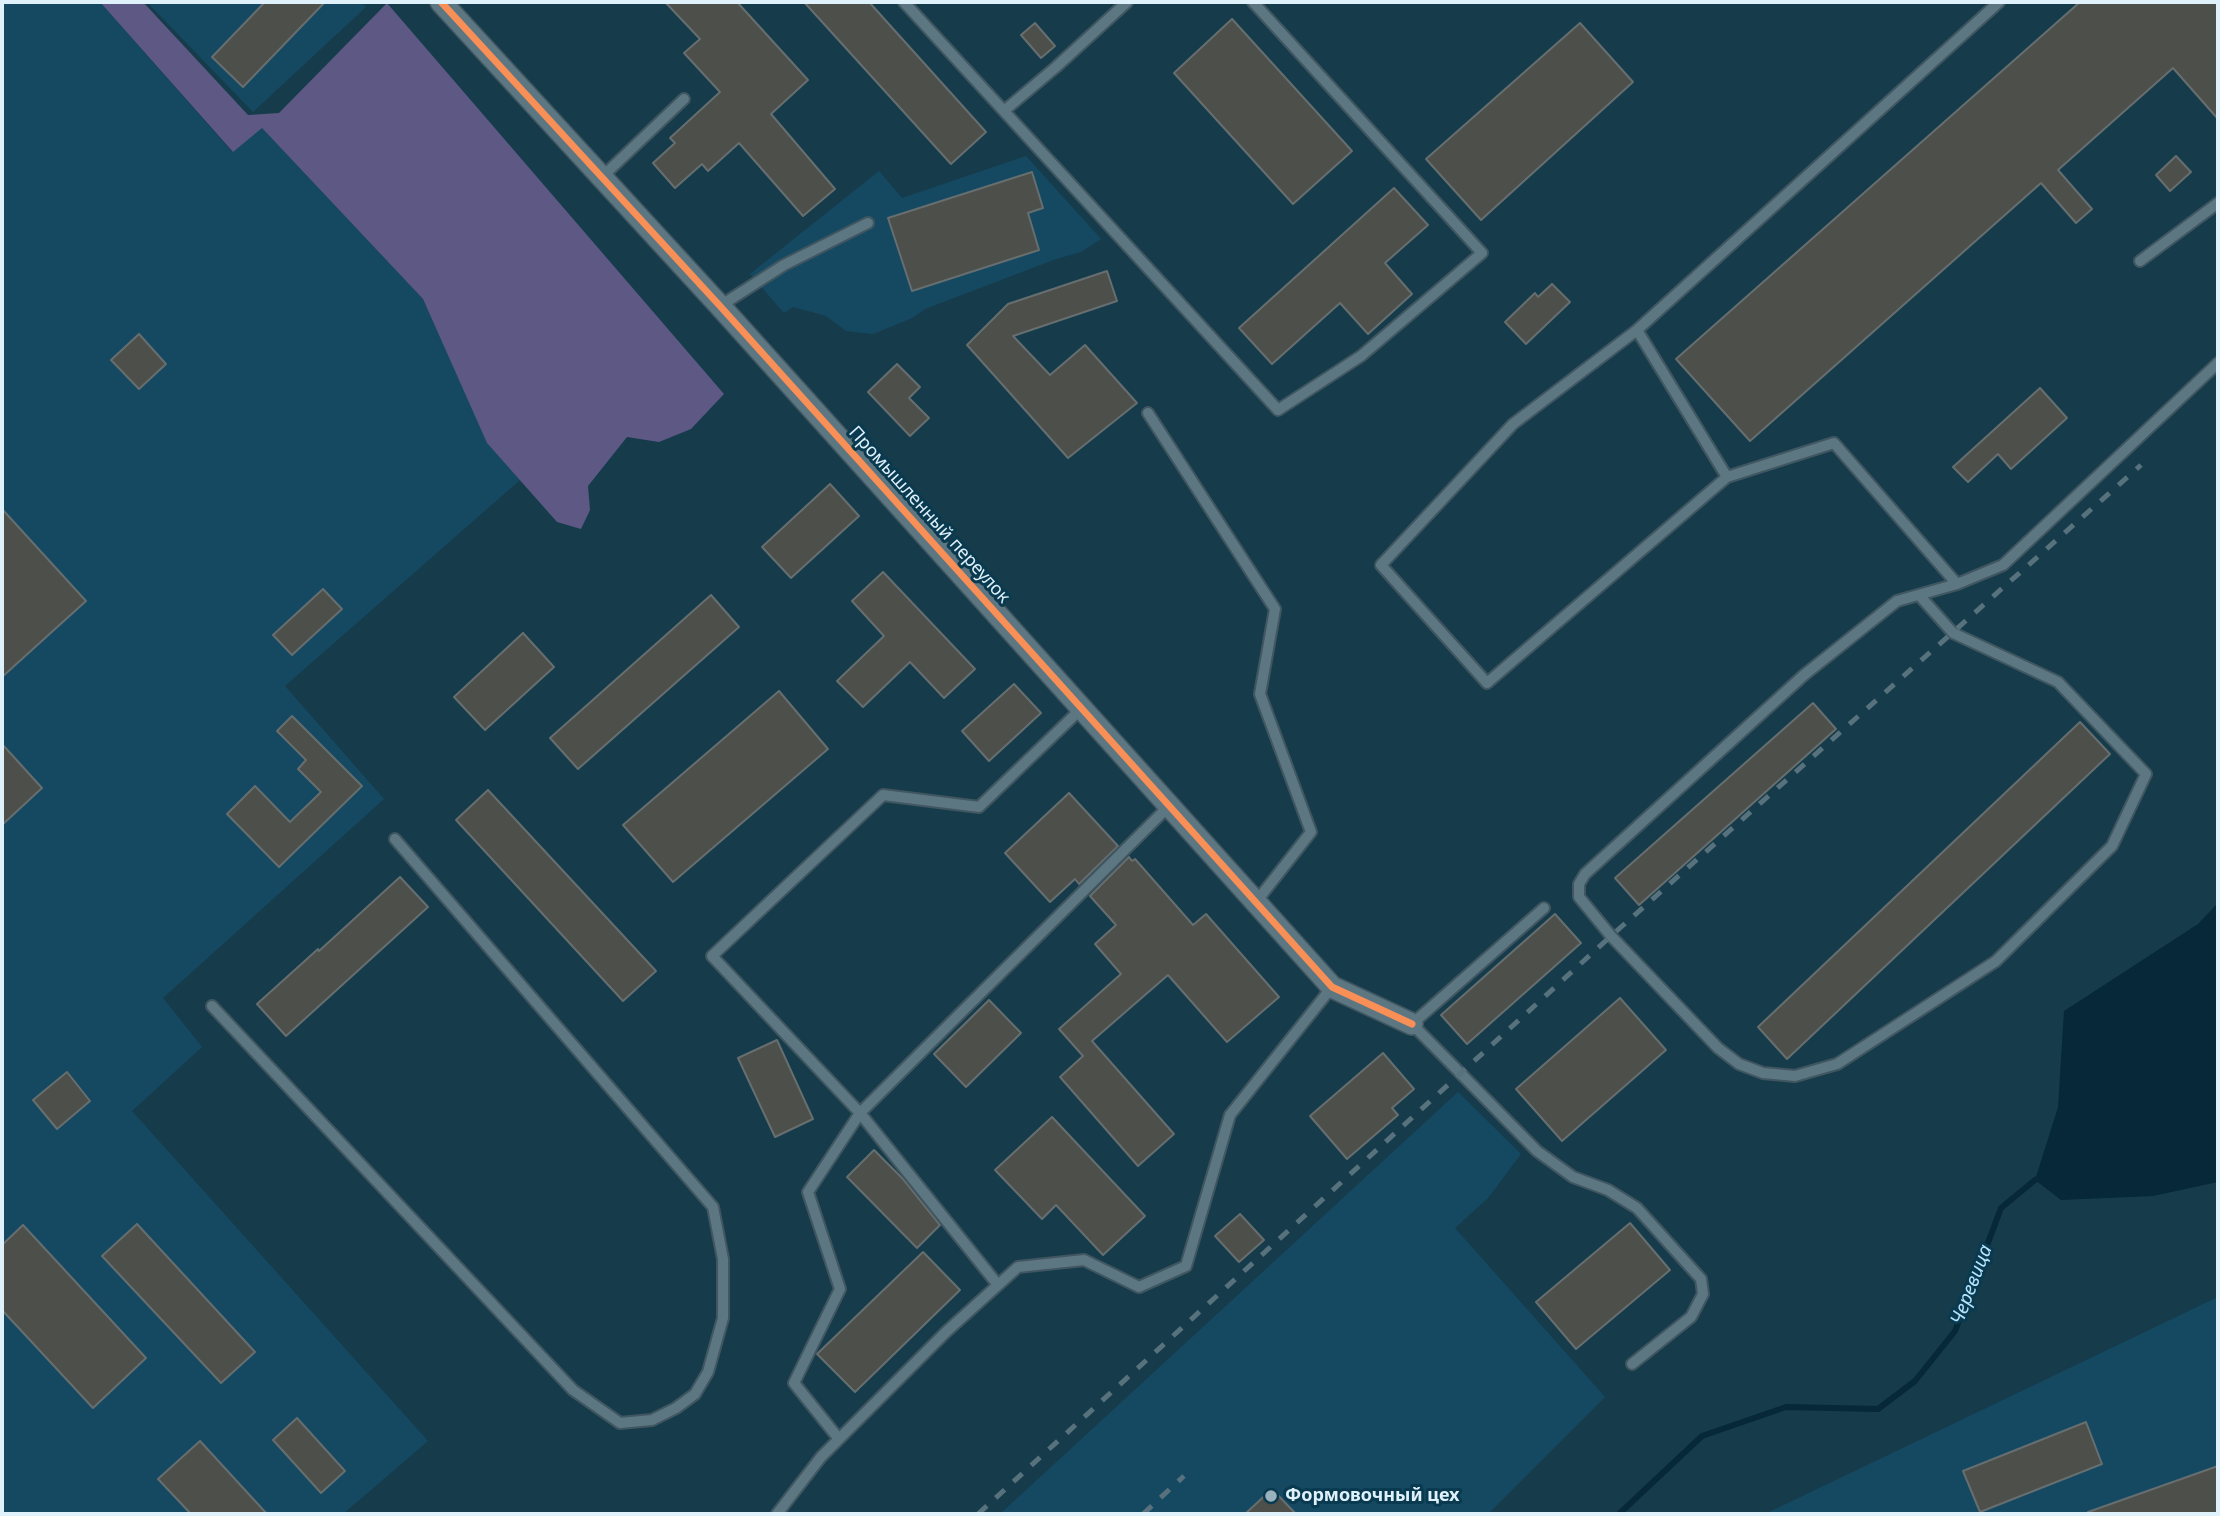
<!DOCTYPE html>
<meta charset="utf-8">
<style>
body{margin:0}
#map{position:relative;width:2220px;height:1516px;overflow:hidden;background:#163c4c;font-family:"Noto Sans",sans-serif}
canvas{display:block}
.frame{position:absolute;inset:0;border:4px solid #dff1fb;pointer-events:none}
</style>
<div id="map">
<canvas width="2220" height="1516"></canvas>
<div class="frame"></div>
</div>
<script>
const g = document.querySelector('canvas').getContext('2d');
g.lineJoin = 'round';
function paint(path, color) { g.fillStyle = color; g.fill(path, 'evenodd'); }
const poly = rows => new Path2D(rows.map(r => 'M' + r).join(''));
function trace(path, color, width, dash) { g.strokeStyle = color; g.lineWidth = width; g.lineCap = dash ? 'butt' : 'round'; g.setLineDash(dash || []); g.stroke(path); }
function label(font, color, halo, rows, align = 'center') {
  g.font = font + ' "Noto Sans",sans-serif'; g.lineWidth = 6; g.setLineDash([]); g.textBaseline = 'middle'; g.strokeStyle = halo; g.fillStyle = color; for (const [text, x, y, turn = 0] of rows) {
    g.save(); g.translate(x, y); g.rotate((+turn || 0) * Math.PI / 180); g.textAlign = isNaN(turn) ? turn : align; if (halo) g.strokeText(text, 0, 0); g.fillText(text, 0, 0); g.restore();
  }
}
paint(poly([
 [2,2,100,2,232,152,262,128,423,299,487,442,520,480,285,686,384,799,163,998,202,1047,132,1111,428,1441,343,1514,2,1514],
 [147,2,361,2,366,7,253,112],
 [1026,156,1101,239,1081,252,1056,259,925,309,912,318,873,334,846,331,826,316,793,307,784,313,750,274,879,171,902,198],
 [1458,1092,1521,1154,1488,1198,1455,1228,1605,1397,1488,1514,1000,1514],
 [2218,1297,2218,1514,1765,1514]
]), '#154962');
paint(poly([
 [100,2,143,2,248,115,279,113,387,3,724,394,691,429,659,442,627,437,588,486,590,510,581,529,557,522,487,443,423,299,262,128,233,152]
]), '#5d5884');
paint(poly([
 [2218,903,2218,1182,2153,1196,2061,1200,2035,1180,2058,1107,2064,1011,2198,924]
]), '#062838');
trace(poly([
 [1619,1514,1702,1436,1786,1407,1878,1409,1915,1381,1955,1331,2001,1208,2035,1180,2042,1177]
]), '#062838', 6);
const building = poly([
 [265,2,325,2,243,87,212,57,265,2],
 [665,2,737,2,808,80,771,114,835,189,803,216,739,143,708,171,702,164,675,188,653,163,675,143,670,138,720,92,684,53,700,39,665,2],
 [804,2,869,2,986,132,951,164,804,2],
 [2080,2,2218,2,2218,119,2173,68,2058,170,2092,209,2076,223,2041,183,1750,441,1676,359,2080,2],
 [1232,19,1352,151,1293,204,1174,73,1232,19],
 [1035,23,1055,46,1041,58,1021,35,1035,23],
 [1580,23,1633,82,1481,220,1426,159,1580,23],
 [2176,156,2191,172,2170,191,2156,175,2176,156],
 [1032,172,1043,208,1028,213,1039,250,912,291,888,218,1032,172],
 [1394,188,1428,225,1385,263,1412,294,1368,334,1340,303,1272,364,1239,328,1394,188],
 [1107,271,1117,301,1013,336,1050,375,1085,345,1137,403,1068,458,967,345,1008,304,1107,271],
 [1552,284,1570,302,1526,344,1505,322,1535,293,1538,297,1552,284],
 [139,334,166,364,139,389,111,360,139,334],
 [897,364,920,387,909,398,929,418,910,436,868,392,897,364],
 [2040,388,2067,418,2011,469,1998,454,1968,482,1953,467,2040,388],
 [830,484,859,516,791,578,762,547,830,484],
 [2,509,86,601,2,677,2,509],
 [883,572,975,669,944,698,910,662,863,707,837,681,884,636,852,601,883,572],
 [323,589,342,609,292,655,273,635,323,589],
 [711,595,739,627,578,769,550,738,711,595],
 [523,633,554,667,485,730,454,697,523,633],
 [1014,684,1041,713,989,761,962,731,1014,684],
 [779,691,828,749,673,882,623,825,779,691],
 [1813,703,1836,729,1639,905,1615,878,1813,703],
 [292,716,362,786,279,867,227,814,255,786,290,822,321,792,298,769,306,760,277,731,292,716],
 [2080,722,2110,754,1787,1059,1758,1027,2080,722],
 [2,744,42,788,2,825,2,744],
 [488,790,656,971,623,1001,456,820,488,790],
 [1069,793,1118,846,1079,884,1075,879,1050,902,1005,853,1069,793],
 [1129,857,1132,861,1135,859,1193,925,1206,914,1279,997,1227,1042,1168,975,1092,1041,1174,1134,1138,1166,1060,1077,1083,1056,1059,1029,1121,974,1095,944,1116,925,1090,896,1129,857],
 [400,877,428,907,286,1036,257,1004,318,949,319,951,400,877],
 [1555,914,1581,943,1467,1044,1441,1015,1555,914],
 [1620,998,1666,1050,1562,1141,1516,1089,1620,998],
 [989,1000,1021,1033,966,1087,934,1054,989,1000],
 [777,1040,813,1119,775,1137,738,1058,777,1040],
 [1383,1053,1414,1089,1392,1108,1398,1115,1347,1159,1310,1116,1383,1053],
 [67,1072,90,1101,57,1129,33,1100,67,1072],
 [1052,1117,1145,1216,1103,1255,1056,1205,1042,1219,995,1170,1052,1117],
 [874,1150,903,1179,940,1225,917,1248,847,1177,874,1150],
 [1240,1214,1264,1240,1239,1262,1215,1236,1240,1214],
 [1630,1223,1670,1270,1576,1349,1536,1302,1630,1223],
 [137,1224,255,1352,221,1383,102,1256,137,1224],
 [23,1225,146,1358,93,1408,2,1310,2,1245,23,1225],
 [923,1252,960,1290,855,1392,817,1354,923,1252],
 [297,1418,345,1471,321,1493,273,1440,297,1418],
 [2086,1422,2102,1464,1980,1512,1963,1471,2086,1422],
 [200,1441,267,1514,191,1514,158,1479,200,1441],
 [2218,1466,2218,1514,2089,1514,2088,1512,2218,1466],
 [1272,1489,1296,1514,1245,1514,1272,1489]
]);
paint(building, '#4c4f4a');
trace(building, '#666e6f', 2);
const lane = poly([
 [904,2,1278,410,1361,356,1482,253,1253,2],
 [1005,110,1056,67,1127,2],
 [602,177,684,99],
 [2140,261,2218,203],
 [720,306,784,265,868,223],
 [1637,330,1513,424,1381,565,1487,683,1727,477],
 [1148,413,1275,609,1260,694,1311,832,1256,902],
 [1957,584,1834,443,1727,477,1637,330,1999,2],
 [1919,595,1953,633,2058,682,2146,774,2112,846,1996,961,1837,1064,1795,1076,1763,1073,1739,1064,1718,1048,1611,936,1579,897,1579,884,1585,874,1804,675,1897,601,1957,584,2003,565,2218,363],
 [1544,908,1412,1024,1537,1151,1573,1177,1608,1190,1637,1208,1701,1279,1703,1294,1691,1317,1632,1364],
 [212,1006,573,1390,620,1423,652,1420,676,1408,695,1394,708,1372,723,1318,723,1259,713,1207,395,839],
 [998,1285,860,1113,712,956,883,795,979,807,1082,708],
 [839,1439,794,1383,840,1289,808,1192,860,1113,1169,806],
 [777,1514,821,1457,947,1331,1018,1267,1084,1260,1139,1287,1186,1266,1230,1115,1332,987]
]);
const street = poly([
 [441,2,720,306,1332,987,1412,1024]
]);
trace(lane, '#405660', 14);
trace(street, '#405660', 24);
trace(lane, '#5c7682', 10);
trace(street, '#5c7682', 21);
trace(poly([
 [978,1514,1611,936,2141,465],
 [1143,1514,1184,1476]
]), '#57717d', 5, [12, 12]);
trace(poly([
 [441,2,720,306,1332,987,1412,1024]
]), '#f78f57', 7);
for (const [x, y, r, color] of [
 [1271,1496,7,"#99b2be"]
]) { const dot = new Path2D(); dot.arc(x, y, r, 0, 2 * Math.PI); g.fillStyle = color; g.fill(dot); trace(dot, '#0a3a50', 2.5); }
label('18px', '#dff1fb', '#0a3a50', [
 ["Промышленный переулок",929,515,48]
]);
label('bold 18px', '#dff1fb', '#0a3a50', [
 ["Формовочный цех",1285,1496]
], 'left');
label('italic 19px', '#b6e4ff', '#0a3a50', [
 ["Черевица",1972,1285,-69]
]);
</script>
